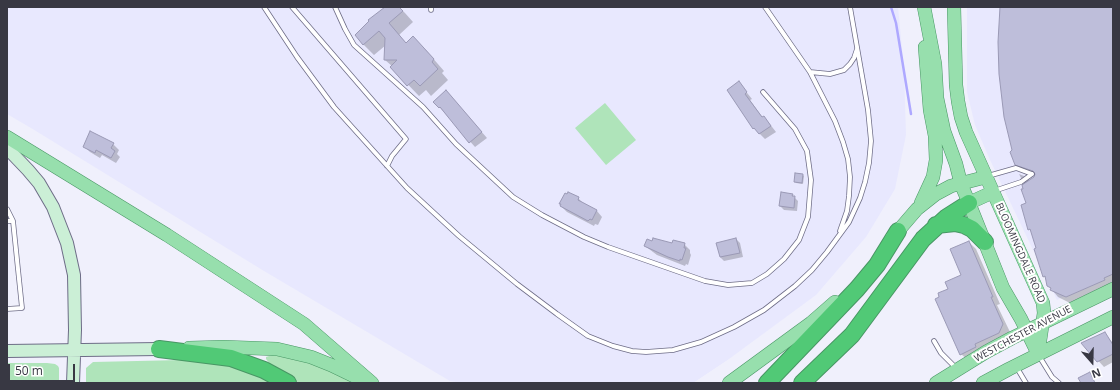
<!DOCTYPE html>
<style>
body{margin:0}
#map{position:relative;width:1120px;height:390px;overflow:hidden;background:#f0f0fc;font-family:"Open Sans",sans-serif}
canvas{display:block}
.frame{position:absolute;inset:0;border:8px solid #383843;pointer-events:none}
.north{position:absolute;left:1072px;top:342px;width:40px;height:40px;-webkit-text-stroke:3px #fff;paint-order:stroke;rotate:160deg;font-size:11px;font-weight:700;line-height:16px;text-align:center;color:#383843}
.north::after{content:'';display:block;margin:auto;width:14px;height:18px;background:#383843;clip-path:polygon(50% 0,100% 100%,50% 72%,0 100%)}
.scale{position:absolute;left:8px;top:364px;width:67px;height:18px;box-sizing:border-box;border:2px solid #383843;border-top:0;padding-left:5px;font-size:12px;line-height:14px;white-space:nowrap;color:#383843;-webkit-text-stroke:3px #fff;paint-order:stroke}
</style>
<div id="map">
<canvas width="1120" height="390"></canvas>
<div class="frame"></div>
<div class="north">N</div>
<div class="scale">50 m</div>
</div>
<script>
const g = document.querySelector('canvas').getContext('2d');
g.lineJoin = 'round';
function paint(path, color) { g.fillStyle = color; g.fill(path, 'evenodd'); }
const poly = rows => new Path2D(rows.map(r => 'M' + r).join(''));
function trace(path, color, width, dash) { g.strokeStyle = color; g.lineWidth = width; g.lineCap = dash ? 'butt' : 'round'; g.setLineDash(dash || []); g.stroke(path); }
function label(font, color, halo, rows, align = 'center') {
  g.font = font + ' "Open Sans",sans-serif'; g.lineWidth = 4; g.setLineDash([]); g.textBaseline = 'middle'; g.strokeStyle = halo; g.fillStyle = color; for (const [text, x, y, turn = 0] of rows) {
    g.save(); g.translate(x, y); g.rotate((+turn || 0) * Math.PI / 180); g.textAlign = isNaN(turn) ? turn : align; if (halo) g.strokeText(text, 0, 0); g.fillText(text, 0, 0); g.restore();
  }
}
paint(poly([
 [7,7,898,7,904,69,906,135,895,189,866,237,816,295,729,359,693,383,461,383,450,381,264,271,31,128,7,114],
 [967,7,1113,7,1113,273,1057,300,990,160,975,125,967,92]
]), '#e8e8fe');
paint(poly([
 [605,103,636,140,606,165,575,128],
 [272,355,298,358,358,383,299,383,270,364,266,359,266,357],
 [181,360,207,362,230,365,275,383,86,383,86,368,93,362],
 [7,363,47,363,55,364,58,366,59,368,59,383,7,383]
]), '#afe4ba');
paint(poly([
 [386,7,399,7,405,13,413,22,399,35,406,43,424,48,444,71,442,73,448,80,431,96,426,90,419,96,391,67,392,66,385,60,386,45,374,55,363,44],
 [1001,7,1113,7,1113,285,1074,305,1058,297,1048,285,1047,279,1043,276,1032,232,1029,229,1026,184,1021,178,1019,174,1024,176,1030,181,1035,176,1024,172,1016,164,1014,151],
 [739,83,752,99,750,100,763,118,763,117,769,123,776,132,765,139,754,128,728,90],
 [446,91,487,138,475,147,435,102],
 [113,144,119,150,117,154,120,157,116,163,102,155,100,158,90,152,84,146],
 [803,175,804,176,803,184,796,183,795,181],
 [792,195,798,201,797,211,784,210,780,206],
 [578,198,584,204,597,211,602,217,598,225,595,224,594,226,567,212,561,206],
 [736,239,740,243,743,257,724,261,720,257],
 [969,242,976,249,1000,304,997,305,1010,332,1007,340,969,361,961,354,949,289,963,275],
 [684,244,690,250,690,253,691,255,688,265,686,264,685,266,657,255,645,246],
 [1104,333,1113,343,1113,362,1104,367,1082,343]
]), '#0003');
trace(poly([
 [891,7,896,23,911,114]
]), '#aea8ff', 2.5);
const building = poly([
 [385,7,399,7,403,11,389,23,406,43,413,36,434,59,432,62,438,69,420,86,414,80,407,86,390,67,397,60,384,60,385,38,379,31,363,45,355,35,369,21,368,20,385,7],
 [1000,7,1113,7,1113,274,1104,278,1105,280,1066,297,1050,290,1051,288,1047,286,1045,276,1043,277,1034,249,1036,248,1030,229,1028,230,1021,205,1026,203,1021,189,1023,189,1022,185,1034,177,1035,174,1033,171,1015,165,1010,152,1012,150,1004,117,999,74,998,42,1000,7],
 [739,81,747,92,745,94,762,117,764,116,771,126,759,134,754,128,753,129,727,90,739,81],
 [446,90,482,132,469,143,440,107,439,108,433,102,446,90],
 [90,131,114,143,111,148,115,151,111,158,96,150,95,153,83,147,90,131],
 [795,173,803,174,802,183,794,182,795,173],
 [568,192,579,197,578,200,597,210,592,220,590,219,588,221,560,206,561,204,559,204,565,193,567,194,568,192],
 [781,192,793,194,792,196,795,196,794,208,779,206,781,192],
 [653,238,672,243,673,240,685,243,684,248,686,248,682,260,680,259,680,261,668,257,644,246,647,239,652,241,653,238],
 [736,238,740,253,720,257,716,243,736,238],
 [969,241,993,297,991,297,1003,324,999,333,975,344,976,347,960,355,935,299,939,297,938,293,948,289,945,282,961,275,950,249,969,241],
 [1105,332,1113,345,1113,354,1097,362,1081,343,1105,332],
 [1090,372,1095,383,1081,383,1078,378,1090,372]
]);
paint(building, '#bebeda');
trace(building, '#9b9ab6', 1);
const service = poly([
 [264,7,297,57,334,107,407,188,459,236,517,284,557,314,588,336,613,346,632,351,646,352,673,350,701,342,734,327,764,310,795,286,812,270,827,252,849,222,860,198,865,182,869,163,871,141,868,110,850,7],
 [292,7,406,139,392,156,387,166],
 [335,7,345,29,354,45,423,107,456,144,513,197,542,215,584,237,608,247,705,281,728,285,752,283,767,274,784,259,799,240,808,217,811,180,807,151,795,129,763,92],
 [765,7,810,72,835,121,843,142,848,159,850,177,849,196,847,211,840,231],
 [431,10,431,7],
 [810,72,830,74,844,70,850,64,854,58,857,49],
 [988,176,1016,168,1032,174],
 [994,191,1021,182,1032,174],
 [7,209,13,221,7,221],
 [7,309,22,308,13,221],
 [934,341,941,353,956,368],
 [1039,356,1052,377,1059,383],
 [1017,368,1026,383]
]);
const secondary = poly([
 [7,148,28,170,39,183,53,207,67,243,74,275,75,330,73,383],
 [7,351,159,349]
]);
const primary = poly([
 [924,7,935,64,937,98,944,131,956,164,961,184,969,203,1003,288,1021,319,1038,354],
 [954,7,956,85,958,101,961,117,966,132,1043,303,1044,313,1038,354],
 [7,137,167,235,304,324,372,383],
 [921,203,933,177,936,160,935,136,930,110,925,47],
 [969,203,993,192],
 [892,238,917,209,936,194,951,186,986,177],
 [189,348,223,347,277,349,311,357,331,365,360,379],
 [729,383,811,323,835,302],
 [936,383,986,352,1012,338,1113,289],
 [983,383,1009,369,1113,317]
]);
const motorway = poly([
 [936,225,955,223,964,225,972,229,985,242],
 [159,349,231,358,264,370,288,383],
 [767,383,857,289,877,265,898,231],
 [802,383,852,335,923,239,947,217,969,203]
]);
trace(service, '#6e6d87', 5.5);
trace(secondary, '#6e6d87', 14);
trace(primary, '#489664', 14);
trace(motorway, '#489664', 18);
trace(service, '#fff', 4);
trace(secondary, '#cbefd6', 12);
trace(primary, '#97dfad', 13);
trace(motorway, '#51c976', 16);
label('10px', '#383843', '#fff', [
 ["BLOOMINGDALE ROAD",1020,253,66],
 ["WESTCHESTER AVENUE",1023,334,-28]
]);
</script>
